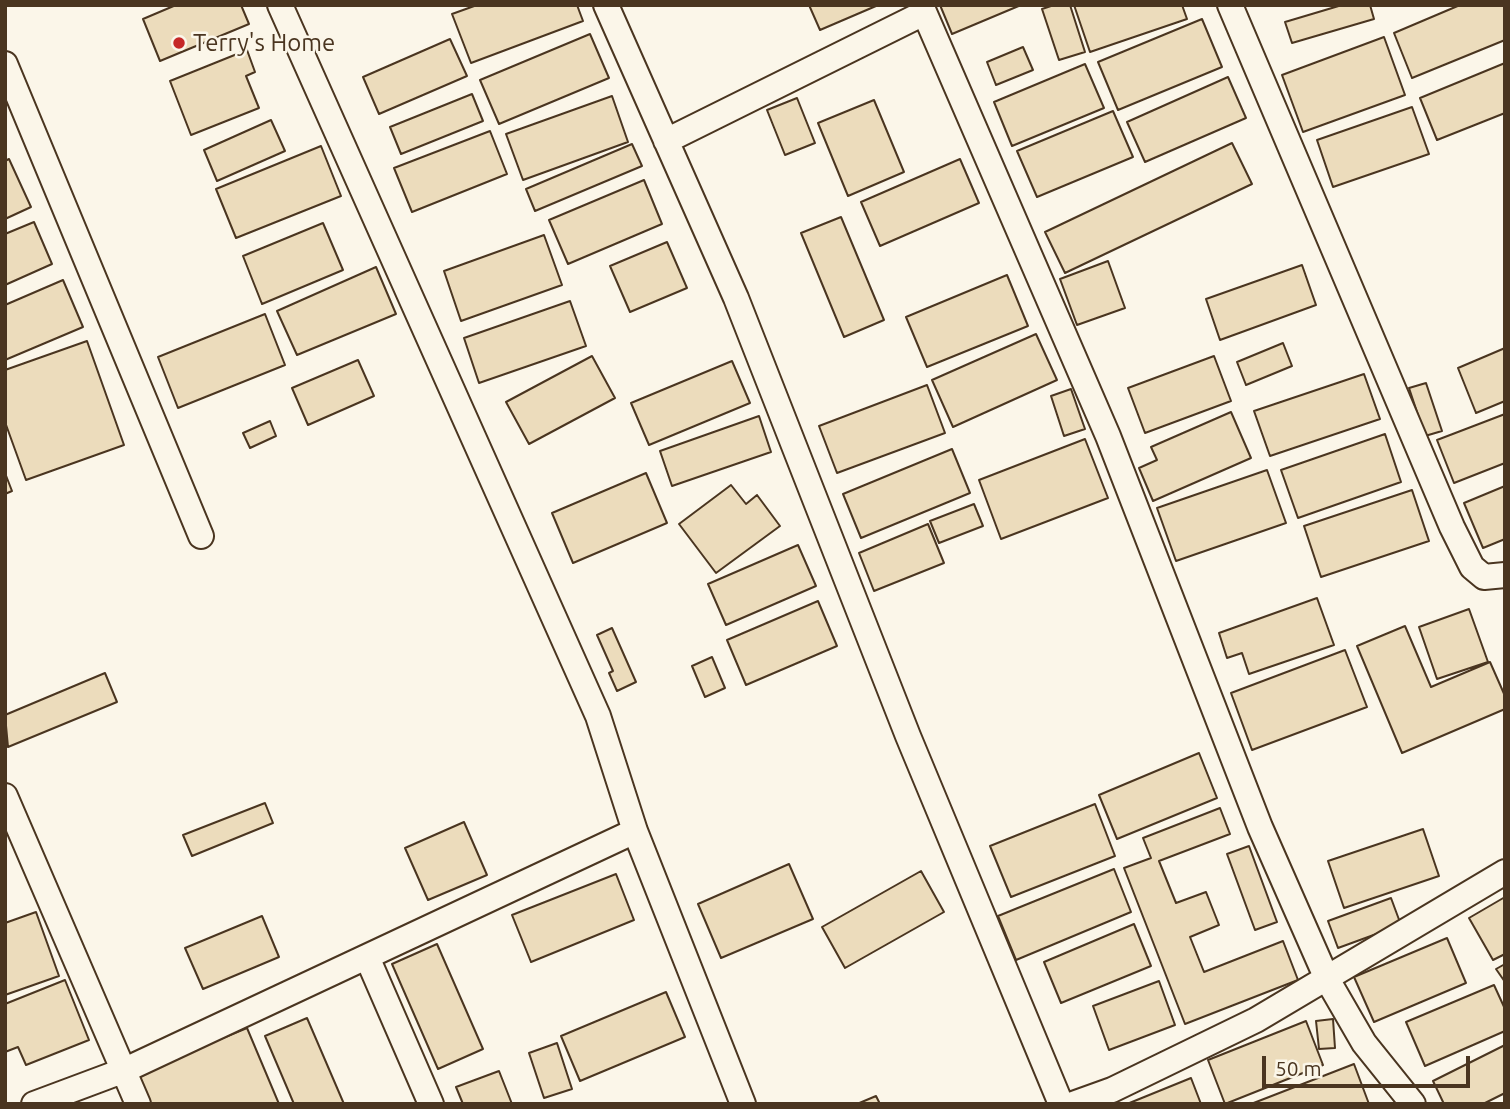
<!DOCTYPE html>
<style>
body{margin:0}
#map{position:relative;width:1510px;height:1109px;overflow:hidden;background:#fbf6e9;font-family:Ubuntu,sans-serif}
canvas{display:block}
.frame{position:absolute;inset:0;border:7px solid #4a3520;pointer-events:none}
.scale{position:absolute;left:1262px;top:1056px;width:208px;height:32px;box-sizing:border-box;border:4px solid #4a3520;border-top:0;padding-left:9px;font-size:21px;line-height:24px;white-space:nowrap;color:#4a3520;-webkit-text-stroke:5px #fbf6e9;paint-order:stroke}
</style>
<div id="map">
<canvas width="1510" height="1109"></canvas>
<div class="frame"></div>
<div class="scale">50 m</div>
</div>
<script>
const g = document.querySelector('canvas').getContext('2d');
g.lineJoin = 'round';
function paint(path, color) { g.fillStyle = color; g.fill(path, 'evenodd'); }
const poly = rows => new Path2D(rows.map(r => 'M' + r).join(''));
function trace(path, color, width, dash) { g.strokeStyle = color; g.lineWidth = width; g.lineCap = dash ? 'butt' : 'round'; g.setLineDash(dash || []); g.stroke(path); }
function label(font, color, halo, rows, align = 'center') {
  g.font = font + ' Ubuntu,sans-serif'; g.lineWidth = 5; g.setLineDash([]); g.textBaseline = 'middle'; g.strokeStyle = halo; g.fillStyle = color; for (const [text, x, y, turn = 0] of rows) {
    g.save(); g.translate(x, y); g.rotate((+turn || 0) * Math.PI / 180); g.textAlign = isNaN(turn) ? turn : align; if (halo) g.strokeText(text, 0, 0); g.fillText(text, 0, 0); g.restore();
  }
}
const building = poly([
 [176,5,241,5,249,24,160,61,143,19,176,5],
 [477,5,577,5,583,21,471,63,452,14,477,5],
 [809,5,876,5,876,6,820,30,809,5],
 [940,5,1021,5,952,34,940,5],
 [1054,5,1070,5,1085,52,1059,60,1042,9,1054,5],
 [1074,5,1182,5,1187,19,1090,52,1074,5],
 [1370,5,1374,19,1292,43,1285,22,1342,5,1370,5],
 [1460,5,1505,5,1505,40,1412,78,1394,33,1460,5],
 [1202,19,1222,67,1118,110,1098,62,1202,19],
 [590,34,609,78,499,124,480,80,590,34],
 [1384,37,1405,95,1303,132,1282,75,1384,37],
 [450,39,467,76,379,114,363,77,450,39],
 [1023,47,1033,70,996,85,987,62,1023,47],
 [247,50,255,72,246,76,259,108,191,135,170,81,247,50],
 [1505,63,1505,113,1437,140,1420,98,1505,63],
 [1085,64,1104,108,1012,146,994,102,1085,64],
 [1228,77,1246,118,1145,162,1127,122,1228,77],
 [472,94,483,121,401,154,390,127,472,94],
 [612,96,628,142,523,180,506,134,612,96],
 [797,98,815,143,785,155,767,110,797,98],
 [874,100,904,172,848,196,818,123,874,100],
 [1412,107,1429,154,1333,187,1317,140,1412,107],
 [1113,111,1133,157,1037,197,1017,151,1113,111],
 [271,120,285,151,217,181,204,150,271,120],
 [490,131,507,174,412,212,394,168,490,131],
 [1232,143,1252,184,1065,273,1045,232,1232,143],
 [632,144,642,166,535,211,526,189,632,144],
 [321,146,341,196,236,238,216,189,321,146],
 [9,159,31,207,5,219,5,161,9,159],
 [960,159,979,203,880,246,861,202,960,159],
 [644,180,662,224,568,264,549,220,644,180],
 [841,217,884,320,844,337,801,233,841,217],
 [34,222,52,264,5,285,5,234,34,222],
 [323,223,343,270,262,304,243,256,323,223],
 [544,235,562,285,461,321,444,271,544,235],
 [667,242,687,288,630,312,610,266,667,242],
 [1108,261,1125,308,1077,325,1060,279,1108,261],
 [1302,265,1316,305,1220,340,1206,299,1302,265],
 [376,267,396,314,297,355,277,311,376,267],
 [1007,275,1028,326,927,367,906,317,1007,275],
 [63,280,83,327,5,360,5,305,63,280],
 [570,301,586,346,479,383,464,338,570,301],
 [265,314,285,365,178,408,158,357,265,314],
 [1036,334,1057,380,953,427,932,380,1036,334],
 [87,341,124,445,26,480,5,422,5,370,87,341],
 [1283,343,1292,366,1246,385,1237,362,1283,343],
 [1505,348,1505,401,1476,413,1458,368,1505,348],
 [592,356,615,398,529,444,506,402,592,356],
 [1214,356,1231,401,1145,433,1128,388,1214,356],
 [358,360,374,396,308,425,292,388,358,360],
 [732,361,750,403,649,445,631,403,732,361],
 [1364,374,1380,419,1270,456,1254,411,1364,374],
 [1426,383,1442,431,1425,436,1409,388,1426,383],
 [927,385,945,433,837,473,819,426,927,385],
 [1071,389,1085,429,1064,436,1051,396,1071,389],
 [1231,412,1251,458,1153,501,1139,468,1157,460,1151,447,1231,412],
 [1505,414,1505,463,1454,483,1437,440,1505,414],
 [759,416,771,452,672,486,660,451,759,416],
 [270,421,276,436,250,448,243,433,270,421],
 [1385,434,1401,482,1298,518,1281,470,1385,434],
 [1085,439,1108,498,1001,539,979,480,1085,439],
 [952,449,970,493,861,538,843,494,952,449],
 [1267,470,1286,523,1176,561,1157,508,1267,470],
 [5,473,12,491,5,494,5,473],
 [646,473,667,523,573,563,552,513,646,473],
 [731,485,746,504,757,495,780,526,716,573,679,524,731,485],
 [1505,486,1505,539,1483,548,1464,503,1505,486],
 [1412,490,1429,541,1321,577,1304,526,1412,490],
 [974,504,983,526,939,543,930,521,974,504],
 [928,524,944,563,874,591,859,553,928,524],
 [798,545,816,586,726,625,708,584,798,545],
 [1317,598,1334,645,1249,674,1242,653,1227,658,1219,633,1317,598],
 [818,601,837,646,746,685,727,640,818,601],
 [1469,609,1488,662,1437,679,1419,627,1469,609],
 [1405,626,1431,687,1490,662,1505,696,1505,709,1402,753,1357,646,1405,626],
 [612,628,636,682,617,691,609,673,613,671,597,635,612,628],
 [1345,650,1367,707,1252,750,1231,693,1345,650],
 [712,657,725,688,705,697,692,666,712,657],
 [105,673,117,702,8,747,5,715,105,673],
 [1199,753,1217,798,1117,839,1099,795,1199,753],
 [265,803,273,823,192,856,183,835,265,803],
 [1095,804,1115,856,1011,897,990,846,1095,804],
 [1220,808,1230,834,1159,861,1176,903,1206,892,1219,925,1190,937,1204,972,1283,941,1298,980,1185,1024,1124,868,1151,858,1143,838,1220,808],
 [464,822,487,875,428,900,405,848,464,822],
 [1423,829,1439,876,1344,908,1328,861,1423,829],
 [1249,846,1277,922,1255,930,1227,854,1249,846],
 [789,864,813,919,721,958,698,904,789,864],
 [1114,869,1131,912,1016,960,998,916,1114,869],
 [921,871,944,912,845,968,822,927,921,871],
 [616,874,634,920,531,962,512,915,616,874],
 [1505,897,1505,954,1493,960,1469,918,1505,897],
 [1391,898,1401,925,1338,948,1328,921,1391,898],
 [36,912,59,976,5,995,5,923,36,912],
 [262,916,279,957,203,989,185,948,262,916],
 [1134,924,1151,966,1061,1003,1044,962,1134,924],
 [1447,938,1466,983,1374,1022,1354,977,1447,938],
 [437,944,483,1049,438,1069,392,964,437,944],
 [1505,964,1505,982,1496,969,1505,964],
 [65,980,89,1040,26,1065,18,1047,5,1052,5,1004,65,980],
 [1159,981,1175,1025,1109,1050,1093,1006,1159,981],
 [1494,985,1505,1009,1505,1031,1425,1066,1406,1022,1494,985],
 [666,992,685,1037,580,1081,561,1036,666,992],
 [307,1018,344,1104,294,1104,265,1036,307,1018],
 [1333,1019,1335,1048,1319,1049,1316,1021,1333,1019],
 [1306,1021,1323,1065,1225,1104,1208,1060,1306,1021],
 [247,1028,279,1104,149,1104,136,1074,247,1028],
 [557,1043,572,1089,544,1098,529,1053,557,1043],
 [1505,1045,1505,1093,1483,1104,1444,1104,1433,1081,1505,1045],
 [1354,1064,1369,1104,1251,1104,1354,1064],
 [499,1071,512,1104,463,1104,456,1087,499,1071],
 [1191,1078,1201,1104,1127,1104,1191,1078],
 [876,1096,880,1104,857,1104,876,1096]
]);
paint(building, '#ecdcbc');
trace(building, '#4a3520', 2);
const minor = poly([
 [280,5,598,716,635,831,743,1104],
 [606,5,736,298,908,736,1061,1104],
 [921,5,1108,436,1260,827,1327,979,1364,1043,1413,1104],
 [1230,5,1452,527,1472,567,1484,577,1505,575],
 [5,64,201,536],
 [666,141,924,13],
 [5,796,138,1104],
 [367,957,431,1104],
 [34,1104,125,1070,635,831],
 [1073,1104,1112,1090,1256,1020,1505,872]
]);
trace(minor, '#4a3520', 28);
trace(minor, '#fbf6e9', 24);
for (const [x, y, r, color] of [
 [179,43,7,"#c62828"]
]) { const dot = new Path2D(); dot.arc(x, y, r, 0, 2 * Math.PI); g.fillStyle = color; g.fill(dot); trace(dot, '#fbf6e9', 2.5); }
label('24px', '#4a3520', '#fbf6e9', [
 ["Terry's Home",193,43]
], 'left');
</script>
